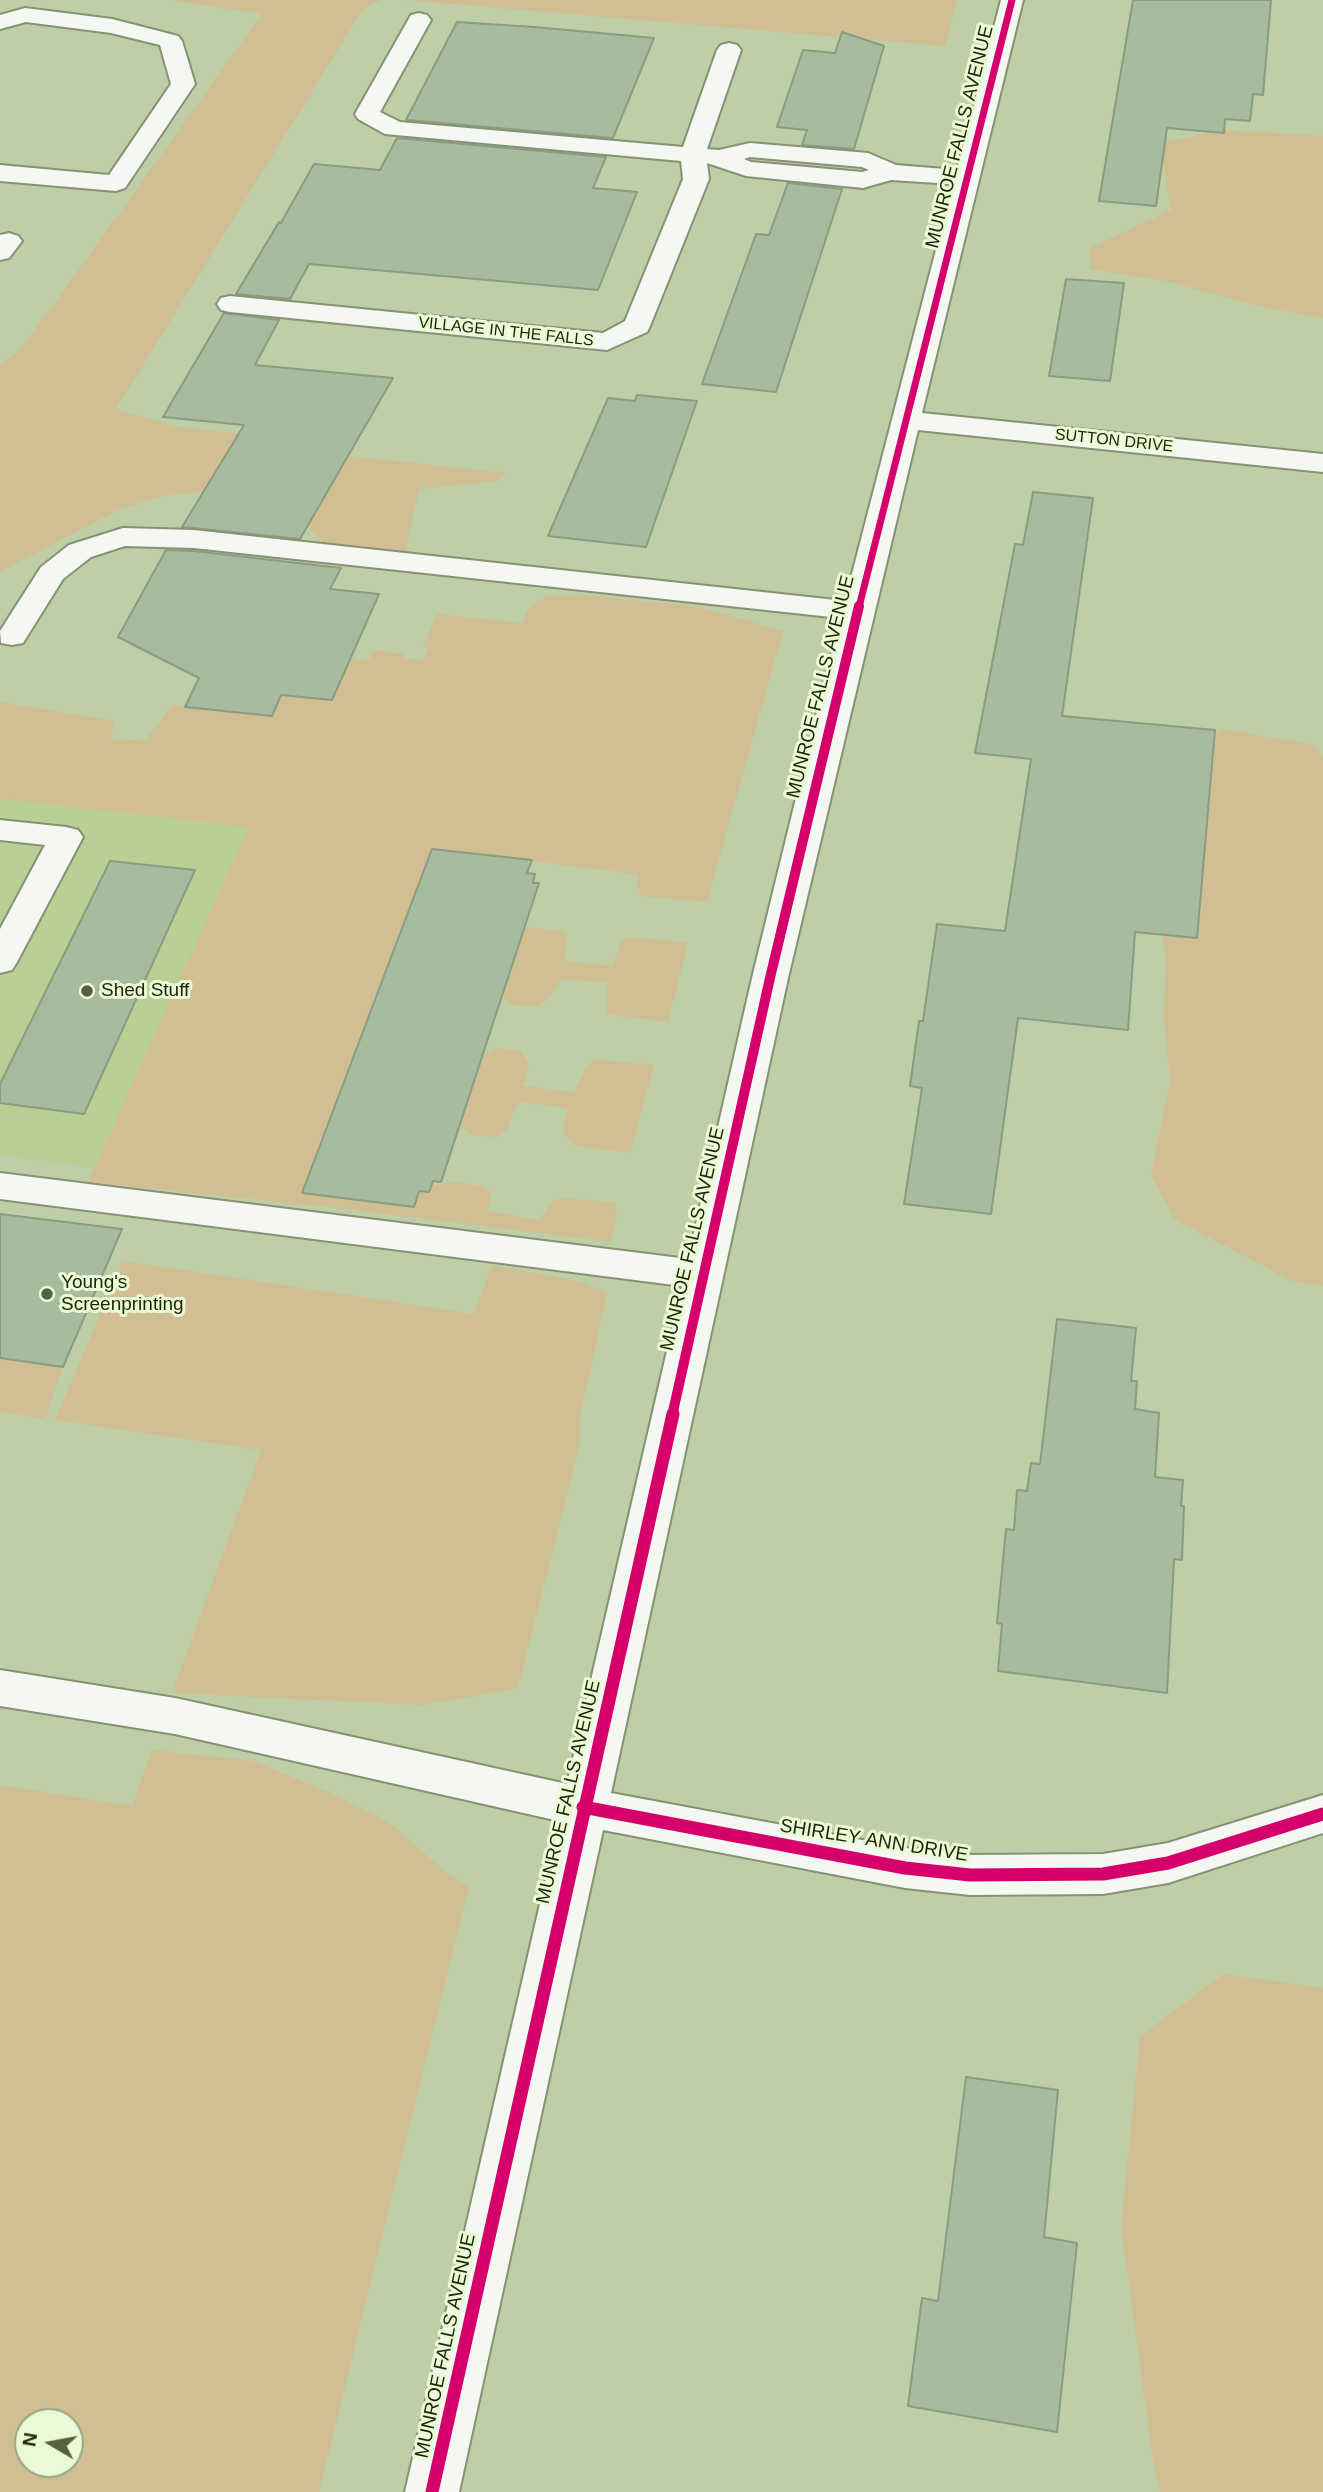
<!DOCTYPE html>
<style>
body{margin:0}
#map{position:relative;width:1323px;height:2492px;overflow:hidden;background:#becea7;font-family:Helvetica,sans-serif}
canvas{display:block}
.north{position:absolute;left:14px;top:2408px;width:70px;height:70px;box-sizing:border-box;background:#ebfad6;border:2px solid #98a584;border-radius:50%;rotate:280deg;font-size:19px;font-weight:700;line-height:28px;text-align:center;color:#1b2509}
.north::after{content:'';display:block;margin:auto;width:24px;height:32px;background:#546040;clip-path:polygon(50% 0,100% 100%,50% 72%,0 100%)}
</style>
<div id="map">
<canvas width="1323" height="2492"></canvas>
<div class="north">N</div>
</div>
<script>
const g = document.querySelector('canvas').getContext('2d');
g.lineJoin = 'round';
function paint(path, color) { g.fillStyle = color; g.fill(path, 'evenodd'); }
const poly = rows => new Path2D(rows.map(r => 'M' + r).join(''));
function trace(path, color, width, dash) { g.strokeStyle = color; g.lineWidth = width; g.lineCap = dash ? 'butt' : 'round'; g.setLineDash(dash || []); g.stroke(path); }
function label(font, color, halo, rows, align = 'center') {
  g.font = font + ' Helvetica,sans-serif'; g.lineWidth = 6; g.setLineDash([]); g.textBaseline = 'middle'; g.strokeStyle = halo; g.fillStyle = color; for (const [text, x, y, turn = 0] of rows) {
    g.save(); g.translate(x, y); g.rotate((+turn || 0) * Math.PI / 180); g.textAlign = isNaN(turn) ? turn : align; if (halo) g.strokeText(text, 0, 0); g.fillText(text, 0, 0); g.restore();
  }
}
paint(poly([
 [0,799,249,827,95,1168,0,1155]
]), '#b8d094');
paint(poly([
 [171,0,381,0,363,9,116,409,179,427,242,434,235,444,507,473,497,481,419,489,405,554,325,545,311,530,308,523,314,505,320,506,344,462,230,449,203,492,162,496,116,511,0,572,0,365,18,352,60,296,262,14],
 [406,0,957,0,945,46],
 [1222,130,1323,136,1323,318,1266,308,1166,281,1090,269,1090,248,1171,210,1160,143],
 [582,595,695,606,783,631,707,902,642,896,637,886,637,874,432,849,399,937,517,926,561,931,567,933,565,961,613,966,622,940,634,937,688,943,668,1022,606,1014,607,983,561,979,548,998,538,1006,514,1005,496,994,476,1054,485,1054,497,1048,521,1051,529,1066,523,1086,574,1092,587,1066,597,1060,654,1065,630,1153,572,1145,565,1134,563,1127,568,1108,519,1102,514,1109,508,1128,497,1137,470,1135,460,1124,302,1193,414,1207,419,1191,429,1192,431,1186,452,1182,484,1186,489,1191,491,1198,487,1211,540,1220,551,1202,560,1198,615,1202,617,1217,611,1242,319,1206,88,1182,249,827,0,799,0,702,115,721,110,739,145,741,172,705,271,716,281,695,332,700,351,658,369,660,373,650,403,654,403,658,423,660,429,648,423,647,437,614,523,623,526,612,538,601,550,596],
 [1222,729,1315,745,1323,757,1323,1286,1292,1281,1174,1219,1151,1174,1170,1082,1164,1015,1166,955,1148,863,1164,768],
 [123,1261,474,1314,492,1265,577,1281,607,1293,579,1421,580,1442,518,1688,424,1705,172,1693,261,1450,55,1420],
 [0,1358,63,1367,45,1419,0,1412],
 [152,1750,253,1761,331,1793,390,1823,450,1876,469,1885,319,2492,0,2492,0,1785,132,1806],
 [28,2422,70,2422,70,2464,28,2464],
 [1224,1974,1323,1988,1323,2492,1160,2492,1154,2467,1121,2227,1140,2036]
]), '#d1be92');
const building = poly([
 [1133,0,1271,0,1263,95,1253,94,1250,121,1225,119,1224,133,1167,128,1156,206,1099,201,1133,0],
 [457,22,534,27,654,38,613,138,406,120,457,22],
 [842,32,884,46,854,149,802,145,807,130,777,127,803,50,835,53,842,32],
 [397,138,606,157,593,188,637,192,598,290,309,264,290,299,236,294,279,222,281,223,314,164,380,170,397,138],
 [788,183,842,189,776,392,702,384,756,234,769,235,788,183],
 [1066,279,1124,283,1110,381,1049,376,1066,279],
 [224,313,279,320,255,365,393,378,300,539,182,527,244,425,163,417,224,313],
 [637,395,697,401,646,547,548,536,608,398,635,401,637,395],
 [1033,492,1093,498,1062,716,1215,730,1197,938,1135,932,1128,1030,1018,1018,991,1214,904,1204,922,1088,910,1086,919,1021,923,1021,937,924,1005,931,1031,759,975,753,1015,544,1023,545,1033,492],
 [166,550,194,551,341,568,330,589,379,594,332,700,281,695,272,716,185,707,199,678,118,637,166,550],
 [432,849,532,860,527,873,535,874,533,883,539,883,441,1182,433,1181,429,1192,419,1191,414,1207,302,1193,432,849],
 [110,861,195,870,84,1114,0,1103,0,1084,110,861],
 [0,1214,122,1229,63,1367,0,1358,0,1214],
 [1057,1319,1136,1328,1131,1381,1137,1381,1135,1409,1159,1413,1155,1477,1183,1480,1181,1506,1184,1506,1182,1560,1174,1559,1167,1693,998,1671,1002,1624,997,1623,1006,1529,1014,1530,1017,1490,1027,1491,1031,1463,1040,1464,1057,1319],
 [966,2077,1058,2090,1044,2237,1077,2243,1057,2432,908,2406,922,2298,938,2301,966,2077]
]);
paint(building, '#a7bb9e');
trace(building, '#8a9c81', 2);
const minor = poly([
 [1001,0,1023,0,922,413,1323,454,1323,472,918,430,788,978,611,1793,905,1848,970,1855,1103,1854,1168,1843,1323,1795,1323,1833,1168,1883,1103,1894,970,1895,905,1888,603,1830,459,2492,405,2492,559,1821,175,1734,0,1706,0,1670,175,1698,567,1784,682,1286,0,1199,0,1173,688,1259,752,978,840,618,194,548,125,546,91,557,63,579,23,643,12,645,1,643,0,631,41,567,69,545,123,528,194,530,845,601,953,184,891,180,863,188,746,176,707,163,709,179,650,326,647,332,607,350,230,312,221,310,217,304,221,298,230,296,603,333,625,321,683,179,681,161,385,134,358,119,355,114,411,15,419,13,427,15,431,20,380,112,400,122,683,147,717,50,721,45,729,43,737,45,741,50,707,149,719,150,750,143,868,153,896,165,957,170,1001,0],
 [750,157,862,167,869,170,862,172,751,162,744,159,750,157],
 [25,8,112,19,178,36,182,41,195,84,125,188,116,191,0,181,0,165,109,175,171,84,160,45,111,33,26,22,0,29,0,15,25,8],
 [9,233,18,236,22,241,9,258,0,260,0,235,9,233],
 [0,820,66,827,78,830,83,837,17,962,12,970,0,973,0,929,45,845,0,840,0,820]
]);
trace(minor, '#869273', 4);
paint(minor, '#f5f8f2');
trace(poly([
 [859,607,1012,0]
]), '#d6006c', 7);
trace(poly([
 [672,1416,770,978,859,606]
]), '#d6006c', 10);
trace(poly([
 [583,1807,905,1868,970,1875,1103,1874,1168,1863,1323,1814],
 [432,2492,673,1414]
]), '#d6006c', 13);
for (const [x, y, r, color] of [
 [87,991,7,"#546040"],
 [47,1294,7,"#546040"]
]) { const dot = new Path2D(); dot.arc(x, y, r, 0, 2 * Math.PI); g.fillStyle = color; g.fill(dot); trace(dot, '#ebfad6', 2.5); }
label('16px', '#1b2509', '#ebfad6', [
 ["VILLAGE IN THE FALLS",506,332,6],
 ["SUTTON DRIVE",1114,441,6]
]);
label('19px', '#1b2509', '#ebfad6', [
 ["MUNROE FALLS AVENUE",960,137,-76],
 ["MUNROE FALLS AVENUE",821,687,-76],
 ["MUNROE FALLS AVENUE",693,1239,-77],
 ["MUNROE FALLS AVENUE",569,1792,-77],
 ["SHIRLEY ANN DRIVE",874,1841,9],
 ["MUNROE FALLS AVENUE",446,2346,-78]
]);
label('19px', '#1b2509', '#ebfad6', [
 ["Shed Stuff",101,991],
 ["Young's",61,1283],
 ["Screenprinting",61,1305]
], 'left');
</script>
